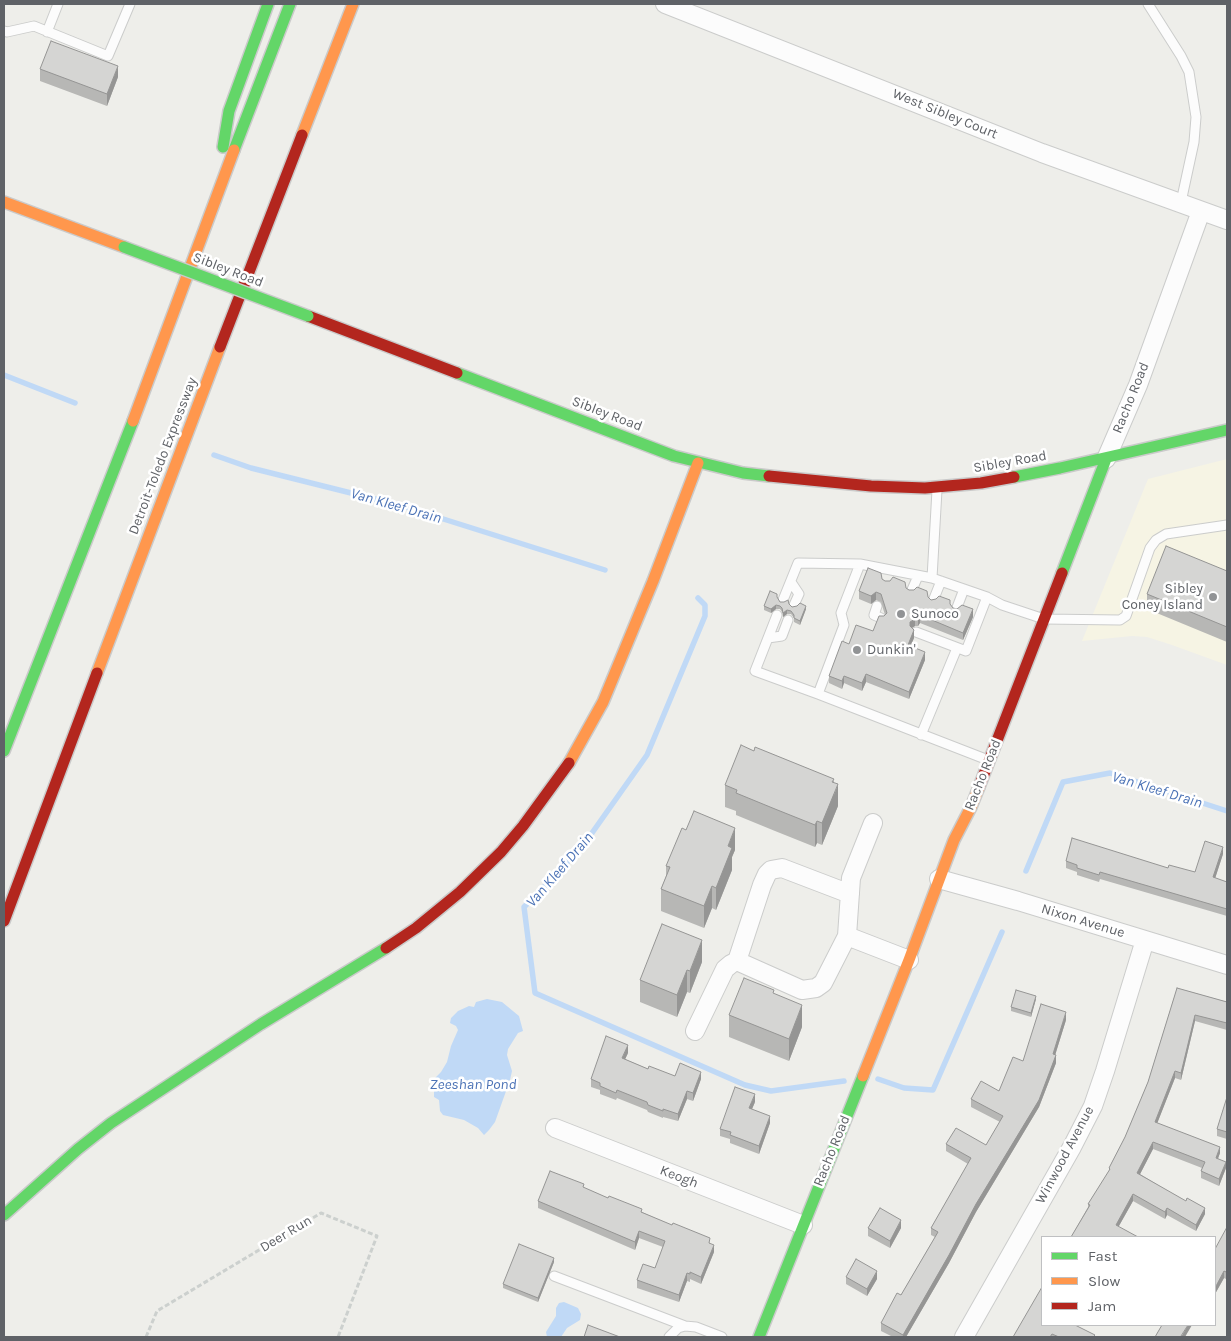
<!DOCTYPE html>
<style>
body{margin:0}
#map{position:relative;width:1231px;height:1341px;overflow:hidden;background:#eeeeea;font-family:Karla,sans-serif}
canvas{display:block}
.frame{position:absolute;inset:0;border:5px solid #5f6267;pointer-events:none}
.legend{position:absolute;left:1041px;top:1236px;width:175px;height:90px;box-sizing:border-box;background:#fff;border:1px solid #bfc0c2;margin:0;padding:6px 9px;list-style:none;font-size:15px;color:#5f6267}
.legend li{display:flex;align-items:center;gap:10px;height:25px}
.legend b{width:25px;border:1px solid #bfc0c2}
</style>
<div id="map">
<canvas width="1231" height="1341"></canvas>
<div class="frame"></div>
<ul class="legend">
<li><b style="height:6px;background:#63d668"></b>Fast</li>
<li><b style="height:6px;background:#ff974d"></b>Slow</li>
<li><b style="height:6px;background:#b3261e"></b>Jam</li>
</ul>
</div>
<script>
const g = document.querySelector('canvas').getContext('2d');
g.lineJoin = 'round';
function paint(path, color) { g.fillStyle = color; g.fill(path, 'evenodd'); }
const poly = rows => new Path2D(rows.map(r => 'M' + r).join(''));
function trace(path, color, width, dash) { g.strokeStyle = color; g.lineWidth = width; g.lineCap = dash ? 'butt' : 'round'; g.setLineDash(dash || []); g.stroke(path); }
function label(font, color, halo, rows, align = 'center') {
  g.font = font + ' Karla,sans-serif'; g.lineWidth = 5; g.setLineDash([]); g.textBaseline = 'middle'; g.strokeStyle = halo; g.fillStyle = color; for (const [text, x, y, turn = 0] of rows) {
    g.save(); g.translate(x, y); g.rotate((+turn || 0) * Math.PI / 180); g.textAlign = isNaN(turn) ? turn : align; if (halo) g.strokeText(text, 0, 0); g.fillText(text, 0, 0); g.restore();
  }
}
paint(poly([
 [1227,459,1227,665,1172,645,1147,637,1132,636,1082,641,1148,479]
]), '#f6f4e4');
paint(poly([
 [487,999,502,1002,519,1016,523,1031,518,1033,508,1049,507,1055,512,1071,510,1080,495,1122,489,1130,484,1135,478,1128,464,1120,443,1115,440,1111,439,1100,434,1097,434,1092,436,1085,434,1079,441,1072,447,1062,451,1046,458,1030,456,1026,450,1023,451,1018,458,1011,469,1006,474,1007,476,1002],
 [564,1302,578,1308,581,1314,580,1320,567,1328,561,1337,547,1337,546,1332,556,1316,556,1308,559,1303]
]), '#c0d9f6');
trace(poly([
 [4,375,75,403],
 [214,455,251,468,399,505,605,570],
 [698,598,705,605,705,616,647,755,592,833,558,873,524,907,535,993,745,1085,771,1091,844,1081],
 [1026,871,1063,782,1110,773,1227,811],
 [878,1079,904,1088,933,1090,1002,932]
]), '#c0d9f6', 5.5);
const lane = poly([
 [1148,4,1181,56,1189,72,1196,117,1194,142,1181,202],
 [4,31,7,32,34,26,108,56,130,4],
 [47,32,58,4],
 [932,578,937,490],
 [791,582,799,594,794,605],
 [911,592,918,576],
 [783,600,798,563,860,564,932,578,987,597,1002,605,1044,619,1120,620,1126,616,1150,548,1156,540,1166,534,1227,525],
 [933,601,941,581],
 [877,606,874,615,881,618],
 [956,610,964,589],
 [777,615,755,671,818,694,988,760],
 [916,632,966,651,987,597],
 [768,638,782,636,788,620],
 [818,694,844,625,841,613,860,564],
 [921,735,957,648],
 [554,1276,685,1326],
 [669,1337,678,1328,685,1326,696,1327,722,1337]
]);
const street = poly([
 [665,4,1042,153,1227,220],
 [1106,459,1138,385,1201,211],
 [873,823,851,878,847,936,909,960],
 [939,879,1018,901,1227,965],
 [737,961,762,885,767,874,771,870,782,868,850,894],
 [695,1031,725,969,731,964,737,961,802,990,816,988,823,983,847,936],
 [555,1128,803,1225],
 [964,1337,1072,1147,1093,1106,1105,1071,1145,940]
]);
const fast = poly([
 [223,147,229,111,268,4],
 [234,150,290,4],
 [457,373,674,456,743,473,769,476],
 [1014,477,1060,468,1227,430],
 [1062,573,1106,459],
 [4,751,133,421],
 [4,1215,78,1149,111,1123,261,1024,386,948],
 [759,1337,863,1076]
]);
const slow = poly([
 [302,135,353,4],
 [4,202,124,247],
 [133,421,234,150],
 [97,673,220,347],
 [569,763,603,702,653,581,698,463],
 [863,1076,909,960,954,840,971,807,979,787]
]);
const jam = poly([
 [308,316,457,373],
 [220,347,302,135],
 [769,476,871,486,925,488,981,483,1014,477],
 [979,787,1062,573],
 [4,921,97,673],
 [386,948,416,928,460,892,501,852,523,826,569,763]
]);
trace(lane, '#cbcccb', 11);
trace(street, '#cbcccb', 20);
trace(fast, '#cacaca', 14);
trace(slow, '#cacaca', 14);
trace(jam, '#cacaca', 14);
trace(poly([
 [146,1337,157,1311,321,1213,377,1236,338,1337]
]), '#ccd0ce', 3, [5, 2.5]);
trace(lane, '#fcfcfc', 9);
trace(street, '#fcfcfc', 18);
trace(fast, '#63d668', 11);
trace(slow, '#ff974d', 11);
trace(jam, '#b3261e', 11);
const fastBridge = poly([
 [124,247,308,316]
]);
trace(fastBridge, '#cacaca', 14, []);
trace(fastBridge, '#63d668', 11);
paint(poly([
 [40,69,118,77,107,106,40,81],
 [1227,571,1227,642,1147,609,1147,594],
 [882,579,885,581,906,588,909,590,928,597,931,600,950,604,953,608,973,617,963,640,920,623,918,626,915,626,912,628,914,638,910,646,925,660,909,699,866,682,862,691,844,683,842,689,829,683,829,676,849,644,873,631,885,615,881,602,876,600,871,604,859,599,859,591],
 [777,597,780,602,789,604,792,607,806,609,800,625,794,622,794,618,791,614,787,614,783,617,782,612,780,609,776,609,771,613,764,610,764,606],
 [834,783,838,806,822,845,817,843,815,847,775,831,736,815,736,811,725,807,725,785],
 [735,850,732,857,732,870,716,910,712,908,704,928,661,911,661,889,666,876,666,866],
 [1223,854,1215,878,1227,882,1227,916,1100,879,1099,882,1077,875,1077,872,1066,868,1066,861,1168,868,1195,872],
 [702,962,690,993,687,992,677,1017,640,1002,640,980],
 [1177,988,1227,1002,1227,1030,1195,1021,1181,1080,1175,1078,1157,1123,1220,1153,1218,1158,1226,1168,1219,1186,1201,1178,1201,1171,1202,1168,1153,1149,1140,1174,1205,1214,1196,1231,1167,1215,1165,1219,1133,1201,1119,1226,1071,1237,1088,1207,1088,1204,1109,1171,1109,1168,1125,1137,1148,1082],
 [774,994,802,1027,789,1061,729,1037,729,1015],
 [1036,999,1031,1017,1011,1011,1011,1007],
 [1066,1020,1055,1055,1056,1063,1039,1107,976,1212,949,1263,906,1337,893,1337,881,1331,881,1323,901,1295,935,1237,931,1235,931,1228,968,1164,946,1151,946,1144,986,1145,1000,1122,971,1107,971,1099,999,1091,1023,1061],
 [628,1053,625,1059,648,1069,675,1076,701,1079,693,1101,687,1099,678,1121,663,1117,663,1118,648,1112,647,1110,617,1098,616,1100,600,1094,600,1090,591,1087,591,1079],
 [1227,1097,1227,1139,1217,1136,1217,1129],
 [755,1102,752,1109,770,1123,759,1154,730,1143,730,1139,720,1136,720,1129],
 [584,1188,642,1212,710,1243,714,1252,701,1284,690,1279,690,1282,687,1281,679,1302,637,1288,637,1280,655,1268,663,1247,639,1238,635,1250,538,1208,538,1201],
 [1227,1227,1226,1279,1224,1278,1215,1294],
 [868,1228,901,1228,890,1248,868,1236],
 [554,1262,538,1302,503,1288,503,1284],
 [846,1277,877,1279,867,1296,846,1284],
 [1042,1325,1095,1337,1013,1337]
]), '#b7b7b5');
paint(poly([
 [118,66,118,77,107,106,107,94],
 [876,592,876,600,871,604,871,596],
 [776,605,776,609,771,613,771,609],
 [806,606,806,609,800,625,800,621],
 [973,609,973,617,963,640,963,633],
 [787,610,787,614,783,617,783,613],
 [920,615,920,623,918,626,918,619],
 [915,619,915,626,910,629,910,633,910,622],
 [914,630,914,638,908,653,908,645],
 [925,652,925,660,909,699,909,692],
 [866,674,866,682,862,691,862,683],
 [844,676,844,683,842,689,842,681],
 [834,779,834,795,838,784,838,806,822,845,822,823],
 [817,821,817,843,815,847,815,825],
 [735,828,735,850,732,857,732,870,716,910,716,888,728,846],
 [1223,847,1223,854,1213,885,1213,877],
 [712,886,712,908,704,928,704,906],
 [702,940,702,962,690,993,690,971],
 [687,970,687,992,677,1017,677,995],
 [1036,996,1036,999,1031,1017,1031,1013],
 [802,1005,802,1027,789,1061,789,1039],
 [1066,1012,1066,1020,1053,1062,1053,1054],
 [1195,1015,1195,1021,1181,1080,1181,1073],
 [628,1045,628,1053,622,1066,622,1058],
 [1056,1055,1056,1063,1039,1107,976,1212,949,1263,906,1337,903,1337,903,1335],
 [1175,1071,1175,1078,1155,1129,1155,1122],
 [701,1072,701,1079,693,1101,693,1093],
 [687,1091,687,1099,678,1121,678,1114],
 [755,1094,755,1102,749,1116,749,1108],
 [770,1116,770,1123,759,1154,759,1146],
 [1153,1142,1153,1149,1137,1180,1137,1173],
 [1220,1147,1220,1153,1216,1164,1216,1158],
 [1226,1162,1226,1168,1219,1186,1219,1179],
 [1133,1194,1133,1201,1116,1231,1116,1225],
 [1167,1208,1167,1215,1165,1219,1165,1212],
 [1205,1208,1205,1214,1196,1231,1196,1225],
 [901,1220,901,1228,890,1248,890,1241],
 [639,1231,639,1238,635,1250,635,1242],
 [714,1245,714,1252,701,1284,701,1277],
 [554,1258,554,1262,538,1302,538,1298],
 [877,1271,877,1279,867,1296,867,1289],
 [1224,1271,1224,1278,1215,1294,1215,1288],
 [687,1273,687,1281,679,1302,679,1295],
 [1188,1325,1192,1325,1185,1337,1181,1337]
]), '#959594');
const building = poly([
 [51,41,118,66,107,94,40,69,51,41],
 [1166,546,1227,571,1227,627,1147,594,1166,546],
 [868,568,881,573,882,579,885,581,890,581,893,577,905,582,906,588,909,590,914,590,917,587,927,591,928,597,931,600,936,599,939,596,950,600,950,604,953,608,957,609,962,605,973,609,963,633,920,615,918,619,915,619,910,622,910,626,914,630,908,645,925,652,909,692,866,674,862,683,844,676,842,681,829,676,842,641,849,644,856,625,873,631,879,616,884,616,887,613,881,594,876,592,871,596,859,591,868,568],
 [770,591,777,594,777,597,780,602,784,602,788,600,789,604,792,607,797,606,800,603,806,606,800,621,794,618,794,615,791,611,787,610,783,613,782,608,780,606,776,605,771,609,764,606,770,591],
 [741,745,754,751,755,747,834,779,832,782,838,784,822,823,817,821,815,825,775,809,736,793,737,790,725,785,741,745],
 [694,811,735,828,728,846,732,848,716,888,712,886,704,906,661,889,670,867,666,866,682,828,686,830,694,811],
 [1072,838,1168,868,1169,865,1195,872,1205,841,1223,847,1213,877,1227,882,1227,909,1100,872,1099,875,1077,868,1077,865,1066,861,1072,838],
 [662,924,702,940,690,971,687,970,677,995,640,980,662,924],
 [744,978,774,990,773,993,802,1005,789,1039,729,1015,744,978],
 [1177,988,1227,1002,1227,1023,1195,1015,1181,1073,1175,1071,1155,1122,1220,1147,1216,1158,1226,1162,1219,1179,1201,1171,1205,1162,1153,1142,1137,1173,1186,1201,1187,1198,1205,1208,1196,1225,1167,1208,1165,1212,1133,1194,1116,1225,1138,1237,1071,1237,1090,1205,1088,1204,1110,1169,1109,1168,1125,1137,1148,1082,1177,988],
 [1016,990,1036,996,1031,1013,1011,1007,1016,990],
 [1041,1004,1066,1012,1053,1054,1056,1055,1039,1100,976,1204,949,1255,903,1335,881,1323,897,1293,901,1295,938,1232,931,1228,971,1158,946,1144,956,1128,986,1145,1003,1116,971,1099,981,1081,999,1091,1013,1057,1023,1061,1041,1004],
 [606,1036,628,1045,622,1058,648,1069,649,1066,675,1076,680,1063,701,1072,693,1093,687,1091,678,1114,663,1109,663,1111,648,1105,647,1102,617,1090,616,1093,600,1086,600,1083,591,1079,606,1036],
 [735,1087,755,1094,749,1108,770,1116,759,1146,730,1135,731,1132,720,1129,735,1087],
 [1227,1097,1227,1132,1217,1129,1227,1097],
 [550,1171,584,1184,583,1187,608,1198,609,1196,642,1209,641,1212,672,1225,673,1223,710,1238,709,1243,714,1245,701,1277,690,1272,690,1274,687,1273,679,1295,637,1280,643,1264,655,1268,665,1241,639,1231,635,1242,538,1201,550,1171],
 [880,1208,901,1220,890,1241,868,1228,880,1208],
 [1227,1227,1227,1270,1226,1272,1224,1271,1215,1288,1215,1249,1227,1227],
 [519,1244,554,1258,538,1298,503,1284,519,1244],
 [856,1259,877,1271,867,1289,846,1277,856,1259],
 [1042,1287,1042,1325,1075,1325,1095,1335,1093,1337,1059,1337,1052,1334,1050,1337,1013,1337,1042,1287],
 [588,1325,620,1337,584,1337,588,1325],
 [1162,1325,1188,1325,1181,1336,1183,1337,1155,1337,1162,1325]
]);
paint(building, '#d5d5d3');
trace(building, '#959594', 1);
for (const [x, y, r, color] of [
 [1213,597,5,"#919395"],
 [901,614,5,"#919395"],
 [857,650,5,"#919395"]
]) { const dot = new Path2D(); dot.arc(x, y, r, 0, 2 * Math.PI); g.fillStyle = color; g.fill(dot); trace(dot, '#fff', 2); }
label('14px', '#5f6267', '#fff', [
 ["West Sibley Court",945,114,22],
 ["Sibley Road",228,270,21],
 ["Racho Road",1131,398,-68],
 ["Sibley Road",607,414,21],
 ["Detroit-Toledo Expressway",163,456,-69],
 ["Sibley Road",1010,462,-10],
 ["Racho Road",983,775,-68],
 ["Nixon Avenue",1083,921,17],
 ["Racho Road",832,1151,-68],
 ["Winwood Avenue",1065,1155,-62],
 ["Keogh",679,1177,21],
 ["Deer Run",286,1234,-31]
]);
label('14px', '#5f6267', '#fff', [
 ["Sibley",1203,589,"right"],
 ["Coney Island",1203,605,"right"],
 ["Sunoco",911,614],
 ["Dunkin'",867,650]
], 'left');
label('italic 15px', '#4c73b6', '#fff', [
 ["Van Kleef Drain",396,506,16],
 ["Van Kleef Drain",1157,790,17],
 ["Van Kleef Drain",560,870,-49],
 ["Zeeshan Pond",473,1085]
]);
</script>
